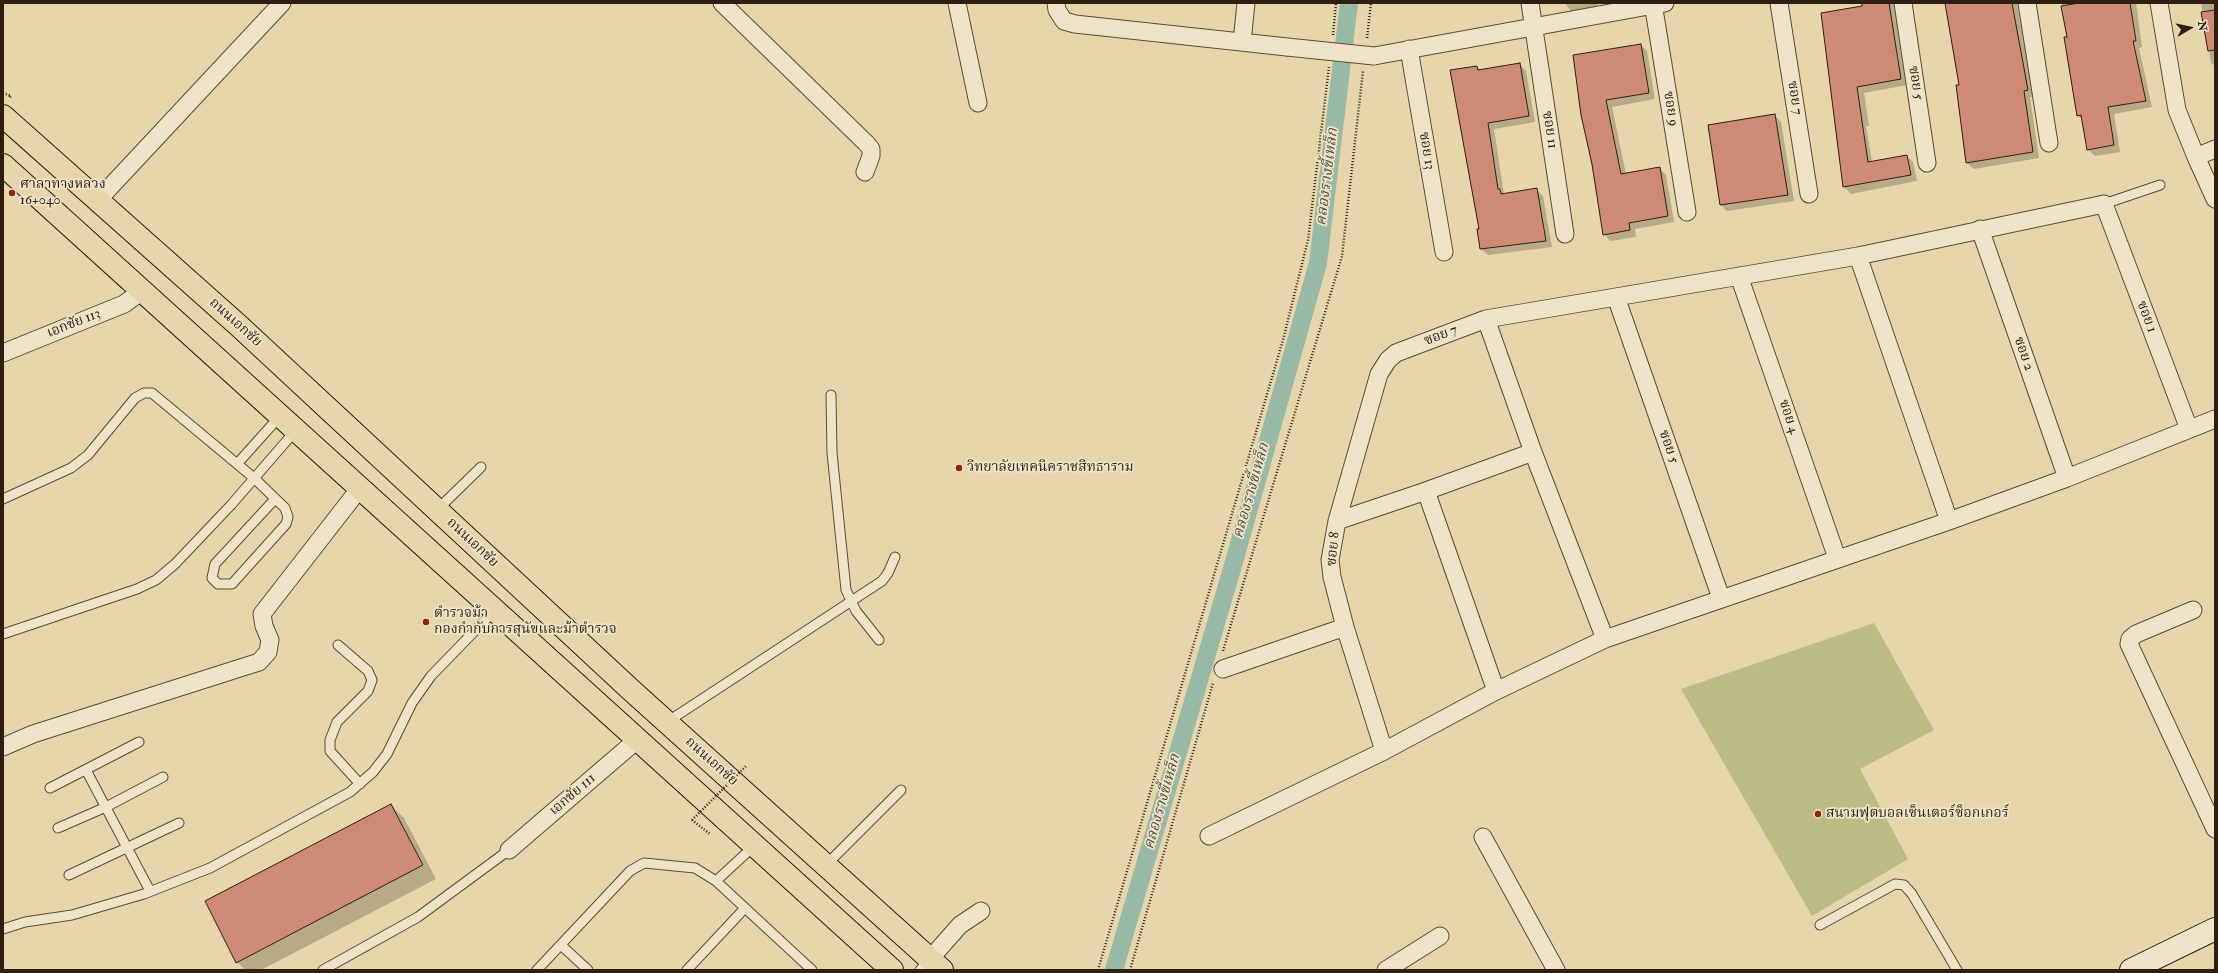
<!DOCTYPE html>
<meta charset="utf-8">
<style>
body{margin:0}
#map{position:relative;width:2218px;height:973px;overflow:hidden;background:#e7d5ac;font-family:"IM FELL Double Pica",serif}
canvas{display:block}
.frame{position:absolute;inset:0;border:4px solid #2e1f11;pointer-events:none}
.north{position:absolute;left:2170px;top:8px;width:40px;height:40px;-webkit-text-stroke:3px #efe4c9;paint-order:stroke;rotate:81deg;font-size:11px;font-weight:700;line-height:16px;text-align:center;color:#2e1f11}
.north::after{content:'';display:block;margin:auto;width:14px;height:18px;background:#2e1f11;clip-path:polygon(50% 0,100% 100%,50% 72%,0 100%)}
</style>
<div id="map">
<canvas width="2218" height="973"></canvas>
<div class="frame"></div>
<div class="north">N</div>
</div>
<script>
const g = document.querySelector('canvas').getContext('2d');
g.lineJoin = 'round';
function paint(path, color) { g.fillStyle = color; g.fill(path, 'evenodd'); }
const poly = rows => new Path2D(rows.map(r => 'M' + r).join(''));
function trace(path, color, width, dash) { g.strokeStyle = color; g.lineWidth = width; g.lineCap = dash ? 'butt' : 'round'; g.setLineDash(dash || []); g.stroke(path); }
function label(font, color, halo, rows, align = 'center') {
  g.font = font + ' "IM FELL Double Pica","Noto Serif Thai",serif'; g.lineWidth = 3.5; g.setLineDash([]); g.textBaseline = 'middle'; g.strokeStyle = halo; g.fillStyle = color; for (const [text, x, y, turn = 0] of rows) {
    g.save(); g.translate(x, y); g.rotate((+turn || 0) * Math.PI / 180); g.textAlign = isNaN(turn) ? turn : align; if (halo) g.strokeText(text, 0, 0); g.fillText(text, 0, 0); g.restore();
  }
}
paint(poly([
 [1874,623,1934,730,1860,769,1908,859,1812,916,1681,689]
]), '#bdbb84');
paint(poly([
 [1565,3,1597,3,1598,8,1572,13],
 [1863,3,1893,3,1895,5,1907,85,1864,93,1869,126,1866,126,1872,162,1907,156,1913,162,1917,181,1851,194,1844,187,1836,136,1839,136],
 [1946,3,2017,3,2034,97,2030,97,2039,158,1974,169,1967,163,1960,85],
 [2062,3,2136,3,2142,47,2139,48,2152,107,2114,114,2120,152,2095,156,2088,149,2083,120,2078,115],
 [2201,3,2215,3,2215,66,2211,63],
 [1641,45,1647,51,1655,99,1612,107,1626,174,1659,168,1666,175,1674,222,1635,229,1636,237,1610,241,1604,234,1582,115],
 [1520,64,1526,71,1535,122,1494,129,1504,195,1536,189,1543,196,1552,247,1488,255,1481,249,1480,230,1467,162,1464,134,1477,67,1481,71],
 [1774,115,1781,122,1794,201,1727,211,1721,205],
 [391,805,404,818,436,879,261,970,245,970,237,962,206,902]
]), '#0003');
trace(poly([
 [1114,970,1234,562,1318,263,1349,3]
]), '#98b9a5', 18);
const building = poly([
 [1862,3,1889,3,1901,79,1857,87,1868,162,1907,155,1911,175,1843,187,1821,13,1862,6,1862,3],
 [1945,3,2012,3,2028,90,2024,91,2033,152,1966,163,1956,85,1959,85,1945,3],
 [2079,3,2130,3,2136,41,2133,41,2146,101,2108,107,2114,145,2087,150,2081,115,2077,116,2064,37,2067,37,2061,6,2079,3],
 [2215,10,2215,50,2208,51,2201,12,2215,10],
 [1641,44,1649,93,1606,100,1621,174,1660,167,1668,216,1629,223,1630,230,1603,235,1592,164,1581,115,1573,55,1641,44],
 [1520,63,1529,116,1488,123,1492,149,1498,189,1500,189,1501,194,1537,188,1546,241,1480,249,1477,229,1479,229,1450,70,1477,66,1478,70,1520,63],
 [1775,114,1788,195,1720,205,1708,125,1775,114],
 [391,804,423,865,236,963,205,901,391,804]
]);
paint(building, '#cf8977');
trace(building, '#2e1f11', 1);
const service = poly([
 [2104,204,2160,185],
 [831,395,832,453,846,590,856,611,879,640],
 [237,464,280,416],
 [3,499,71,468,88,455,135,398,144,393,152,393,254,478,285,508,288,517,286,524,232,584,218,584,212,578,215,564,275,499],
 [437,510,481,467],
 [3,634,137,589,156,580,175,564,231,505,296,430],
 [338,645,368,671,372,680,368,691,337,722,330,740,330,751,360,784],
 [667,722,882,581,888,573,895,557],
 [86,770,150,891],
 [50,788,139,742],
 [58,828,106,807,163,777],
 [826,865,901,790],
 [69,875,179,823],
 [716,881,754,846],
 [1820,925,1895,884,1904,885,1912,894,1957,970],
 [3,929,25,922,72,915,144,894,210,868,350,792,373,772,387,754,412,703,431,676,495,610],
 [561,945,588,970],
 [323,970,418,917,509,850],
 [537,970,630,871,644,863,695,868,716,881,812,970],
 [687,970,745,908],
 [920,970,930,959]
]);
const minor = poly([
 [722,3,866,143,871,149,871,156,865,172],
 [957,3,978,103],
 [1056,3,1057,10,1064,21,1075,24,1287,47],
 [1530,3,1565,234],
 [1653,3,1687,212],
 [1779,3,1809,194],
 [1903,3,1927,163],
 [2027,3,2049,143],
 [2159,3,2177,110,2196,157],
 [1242,42,1246,3],
 [1409,49,1444,252],
 [1374,56,1665,3],
 [2215,149,2196,157,2215,199],
 [98,200,282,3],
 [1980,229,2067,478],
 [1858,256,1949,521],
 [1739,276,1837,558],
 [1616,297,1721,598],
 [1486,319,1533,452,1605,639],
 [3,353,124,304,142,291],
 [1337,521,1426,491],
 [2193,610,2136,634,2130,639,2129,644,2215,829],
 [1223,669,1345,627],
 [1496,691,1426,491,1533,452],
 [3,747,33,734,259,662,268,652,270,640,264,626,262,614,360,488],
 [1384,751,1345,627,1332,577,1330,560,1337,521,1379,374,1388,360,1396,353,1486,319,1858,256,2104,204,2189,429],
 [1209,836,1384,751,1496,691,1605,639,1949,521,2067,478,2215,419],
 [1483,837,1556,970],
 [509,850,638,739],
 [930,959,960,925,981,911],
 [1386,970,1440,936]
]);
const secondary = poly([
 [2131,970,2215,929]
]);
const primary = poly([
 [3,116,238,325,631,690,942,970],
 [3,165,892,970]
]);
trace(service, '#5c4c38', 11);
trace(minor, '#5c4c38', 19);
trace(secondary, '#2e1f11', 24);
trace(primary, '#2e1f11', 24);
trace(poly([
 [1333,35,1336,3],
 [1367,38,1371,3],
 [3,93,11,96,9,98],
 [1223,651,1342,256,1363,71],
 [692,820,710,834],
 [1098,970,1283,340,1308,240,1329,67],
 [1130,970,1213,683]
]), '#2e1f11', 2.5, [1, 2]);
trace(service, '#efe4c9', 9);
trace(minor, '#efe4c9', 17);
trace(secondary, '#efe4c9', 22);
trace(primary, '#e7d5ac', 22);
const minorBridge = poly([
 [1287,47,1374,56]
]);
trace(minorBridge, '#5c4c38', 19, []);
trace(poly([
 [692,820,747,765]
]), '#2e1f11', 2.5, [1, 2]);
trace(minorBridge, '#efe4c9', 17);
for (const [x, y, r, color] of [
 [12,193,4,"#8f2418"],
 [959,468,4,"#8f2418"],
 [426,622,4,"#8f2418"],
 [1818,814,4,"#8f2418"]
]) { const dot = new Path2D(); dot.arc(x, y, r, 0, 2 * Math.PI); g.fillStyle = color; g.fill(dot); trace(dot, '#efe4c9', 1.5); }
label('14px', '#2e1f11', '#efe4c9', [
 ["ซอย 5",1915,83,81],
 ["ซอย 7",1794,98,81],
 ["ซอย 9",1670,109,81],
 ["ซอย 11",1549,130,81],
 ["ซอย 13",1426,151,80],
 ["ซอย 1",2146,317,69],
 ["ถนนเอกชัย",235,323,42],
 ["เอกชัย 113",74,324,-22],
 ["ซอย 7",1441,336,-21],
 ["ซอย 2",2023,354,71],
 ["ซอย 4",1788,417,71],
 ["ซอย 5",1668,447,71],
 ["ถนนเอกชัย",472,543,43],
 ["ซอย 8",1334,549,-84],
 ["ถนนเอกชัย",711,762,42],
 ["เอกชัย 111",573,795,-41]
]);
label('14px', '#2e1f11', '#efe4c9', [
 ["ศาลาทางหลวง",20,185],
 ["16+040",20,201],
 ["วิทยาลัยเทคนิคราชสิทธาราม",967,468],
 ["ตำรวจม้า",434,614],
 ["กองกำกับการสุนัขและม้าตำรวจ",434,630],
 ["สนามฟุตบอลเซ็นเตอร์ซ็อกเกอร์",1826,814]
], 'left');
label('italic 15px', '#4e4d3d', '#efe4c9', [
 ["คลองรางขี้เหล็ก",1328,177,-83],
 ["คลองรางขี้เหล็ก",1252,491,-74],
 ["คลองรางขี้เหล็ก",1163,802,-74]
]);
</script>
